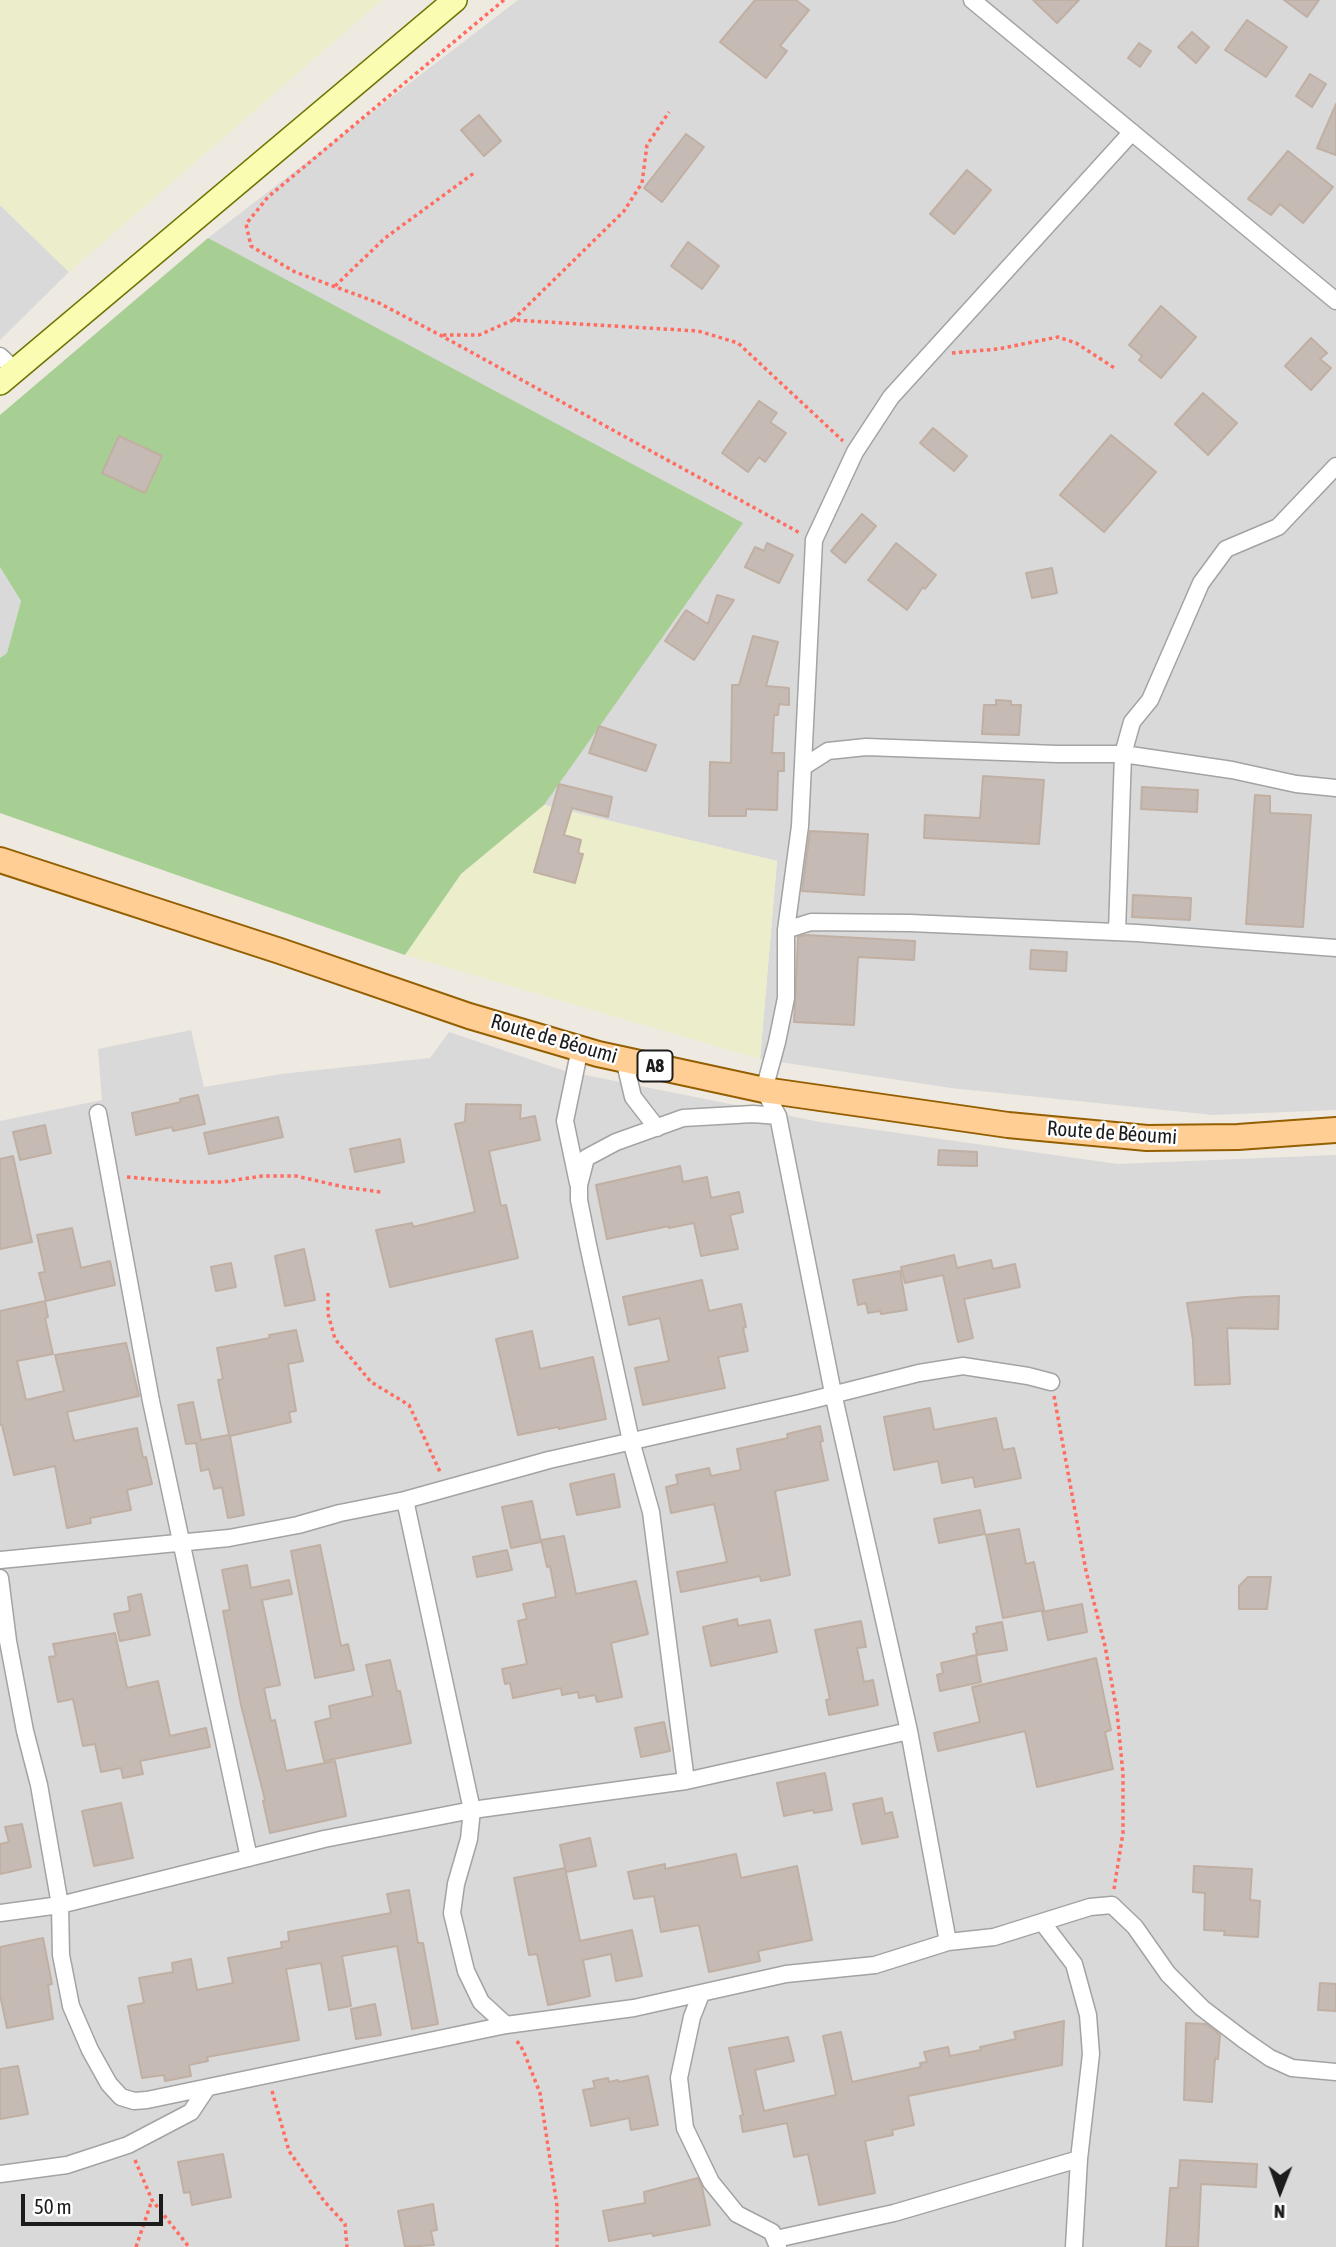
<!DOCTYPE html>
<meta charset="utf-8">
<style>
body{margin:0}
#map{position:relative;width:1336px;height:2247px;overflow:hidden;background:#eee9e1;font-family:"Asap Condensed",sans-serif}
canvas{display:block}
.north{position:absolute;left:1245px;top:2156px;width:70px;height:70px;-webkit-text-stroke:5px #fff;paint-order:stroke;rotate:181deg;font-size:19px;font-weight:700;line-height:28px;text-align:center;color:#1c1c1c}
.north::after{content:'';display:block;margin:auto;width:24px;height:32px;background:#1c1c1c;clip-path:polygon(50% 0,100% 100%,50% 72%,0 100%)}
.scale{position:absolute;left:21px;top:2194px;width:142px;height:32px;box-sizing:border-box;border:4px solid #1c1c1c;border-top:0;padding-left:9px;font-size:21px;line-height:24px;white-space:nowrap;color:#1c1c1c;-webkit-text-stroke:5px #fff;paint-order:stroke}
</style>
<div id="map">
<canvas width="1336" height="2247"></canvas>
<div class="north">N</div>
<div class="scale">50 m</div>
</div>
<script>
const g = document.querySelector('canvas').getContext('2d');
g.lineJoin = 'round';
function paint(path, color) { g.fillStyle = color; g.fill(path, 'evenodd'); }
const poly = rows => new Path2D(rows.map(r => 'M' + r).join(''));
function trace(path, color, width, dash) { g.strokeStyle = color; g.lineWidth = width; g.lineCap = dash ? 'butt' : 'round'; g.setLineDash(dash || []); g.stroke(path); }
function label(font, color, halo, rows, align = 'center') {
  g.font = font + ' "Asap Condensed",sans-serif'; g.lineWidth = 5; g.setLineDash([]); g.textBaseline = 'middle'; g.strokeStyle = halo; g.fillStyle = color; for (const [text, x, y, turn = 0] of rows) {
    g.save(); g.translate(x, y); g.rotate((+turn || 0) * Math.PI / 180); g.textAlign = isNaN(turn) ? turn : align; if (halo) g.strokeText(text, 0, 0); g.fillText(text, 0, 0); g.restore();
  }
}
paint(poly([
 [518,0,1336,0,1336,1110,1213,1115,951,1088,760,1059,777,861,544,805,602,720,208,238],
 [0,205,69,272,0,340],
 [0,567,21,601,7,653,0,658],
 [191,1030,204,1087,281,1074,430,1058,449,1032,565,1071,820,1122,1118,1164,1336,1155,1336,2247,0,2247,0,1121,102,1100,98,1049]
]), '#dad9d9');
paint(poly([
 [0,0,382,0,69,272,0,205],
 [544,805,777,861,760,1059,405,955,461,874]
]), '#eceecb');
paint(poly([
 [208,238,743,523,544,805,461,874,405,955,0,813,0,658,7,653,21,601,0,567,0,415]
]), '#a7cf93');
const building = poly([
 [755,0,796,0,809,10,780,46,787,51,766,78,720,42,755,0],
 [1033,0,1079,0,1057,23,1033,0],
 [1284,0,1319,0,1307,17,1284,0],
 [1247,20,1287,47,1266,77,1225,50,1247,20],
 [1192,32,1209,47,1196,63,1178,47,1192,32],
 [1139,43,1151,51,1140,67,1128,58,1139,43],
 [1310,74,1326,84,1312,107,1296,96,1310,74],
 [1336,104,1336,155,1317,148,1336,104],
 [479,115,501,141,484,156,461,130,479,115],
 [686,134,704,147,662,202,644,188,686,134],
 [1288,151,1333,187,1303,223,1280,204,1271,215,1248,199,1288,151],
 [967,170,991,190,954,234,930,214,967,170],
 [688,242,719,266,702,289,671,266,688,242],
 [1161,306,1196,337,1161,378,1139,360,1142,356,1129,345,1161,306],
 [1311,338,1327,353,1320,359,1331,368,1311,390,1285,366,1311,338],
 [1203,393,1237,423,1208,455,1175,424,1203,393],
 [759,401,777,413,770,422,786,433,765,462,759,457,748,472,722,453,759,401],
 [933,428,967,456,954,471,920,443,933,428],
 [1111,435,1156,472,1104,532,1060,495,1111,435],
 [119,436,162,456,145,493,102,473,119,436],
 [862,514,876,526,845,563,831,551,862,514],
 [767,543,793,555,779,583,745,567,755,547,764,551,767,543],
 [896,543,936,575,925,589,923,587,907,610,868,580,896,543],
 [1052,568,1057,593,1032,598,1026,573,1052,568],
 [717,595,734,600,694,660,665,641,686,610,708,624,717,595],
 [753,636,778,642,766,686,789,688,789,705,779,704,778,715,774,715,772,753,784,753,784,771,778,771,777,810,746,809,746,816,709,816,710,762,731,763,732,685,739,685,753,636],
 [996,700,1011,701,1011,705,1021,705,1019,735,982,734,984,705,996,705,996,700],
 [599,726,656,745,646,771,589,753,599,726],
 [983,776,1044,780,1039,844,924,838,925,815,980,818,983,776],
 [559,784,612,797,608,817,572,808,564,835,581,840,578,853,583,854,575,883,534,872,559,784],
 [1142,787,1198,790,1197,812,1141,809,1142,787],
 [1255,795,1270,796,1270,813,1311,815,1303,927,1246,924,1255,795],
 [810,831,868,834,864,895,802,891,810,831],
 [1133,895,1191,898,1190,920,1132,917,1133,895],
 [805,935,915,941,914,960,858,957,854,1025,794,1022,798,937,805,935],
 [1031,950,1067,952,1066,971,1030,969,1031,950],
 [198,1095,205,1124,173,1131,172,1127,136,1135,132,1113,181,1102,180,1099,198,1095],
 [466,1104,521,1105,520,1119,535,1116,540,1140,489,1151,501,1206,506,1205,518,1258,390,1287,376,1230,412,1223,413,1227,475,1212,455,1124,465,1122,466,1104],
 [278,1117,283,1137,209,1154,204,1133,278,1117],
 [45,1125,51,1153,20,1160,13,1132,45,1125],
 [400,1139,404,1162,355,1172,350,1149,400,1139],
 [939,1150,977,1152,977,1166,938,1165,939,1150],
 [13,1156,32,1242,0,1249,0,1159,13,1156],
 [680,1166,683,1182,707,1177,711,1198,739,1192,743,1212,730,1215,738,1249,701,1256,694,1223,669,1228,669,1226,607,1239,596,1185,680,1166],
 [72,1228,81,1268,110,1261,115,1285,46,1301,39,1273,45,1272,37,1235,72,1228],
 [304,1249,315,1300,285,1306,275,1256,304,1249],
 [954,1255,957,1268,991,1260,993,1269,1015,1264,1020,1287,964,1299,973,1338,958,1342,943,1275,905,1283,901,1267,954,1255],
 [231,1263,236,1287,216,1291,211,1267,231,1263],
 [900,1271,907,1310,881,1314,880,1311,868,1313,866,1303,858,1305,853,1280,900,1271],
 [702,1280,709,1311,741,1304,746,1327,743,1328,748,1351,718,1357,725,1388,643,1405,635,1368,669,1361,660,1318,629,1325,623,1297,702,1280],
 [1279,1296,1278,1329,1227,1328,1230,1384,1195,1385,1193,1340,1187,1303,1244,1297,1279,1296],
 [45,1301,48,1317,45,1318,53,1354,17,1361,26,1400,64,1391,55,1355,126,1343,139,1396,67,1412,74,1441,137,1428,143,1458,146,1457,152,1484,127,1490,131,1510,90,1518,91,1523,67,1528,55,1466,14,1475,2,1425,0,1425,0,1311,45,1301],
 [296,1330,303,1361,288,1364,296,1411,289,1412,291,1422,230,1436,244,1515,228,1518,222,1487,214,1489,209,1469,201,1471,196,1443,186,1444,178,1405,193,1402,201,1440,229,1435,218,1380,223,1379,217,1348,270,1338,269,1335,296,1330],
 [532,1331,540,1369,593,1357,606,1419,559,1429,558,1427,518,1435,496,1339,532,1331],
 [930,1408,934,1430,996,1418,1003,1450,1014,1448,1021,1478,975,1487,973,1477,942,1483,938,1461,894,1470,884,1417,930,1408],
 [820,1426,823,1441,820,1442,828,1480,775,1491,790,1575,761,1581,760,1576,681,1592,677,1572,727,1562,714,1504,671,1513,666,1487,678,1484,676,1475,709,1468,711,1476,741,1470,737,1449,788,1438,787,1434,820,1426],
 [614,1474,620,1507,577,1515,570,1484,614,1474],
 [532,1501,541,1542,511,1548,502,1507,532,1501],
 [980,1510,985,1534,939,1543,934,1519,980,1510],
 [1019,1529,1026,1564,1034,1562,1044,1610,1003,1618,986,1535,1019,1529],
 [564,1536,576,1594,636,1581,648,1634,611,1643,622,1697,597,1702,595,1695,579,1698,578,1692,562,1695,561,1688,513,1698,510,1683,505,1684,502,1669,527,1664,518,1621,527,1619,523,1604,556,1597,550,1566,547,1567,541,1540,564,1536],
 [320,1545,341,1646,348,1644,354,1670,315,1678,291,1551,320,1545],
 [507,1550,512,1570,477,1577,473,1557,507,1550],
 [247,1565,251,1588,289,1580,292,1594,262,1600,280,1685,264,1688,271,1721,275,1720,286,1771,335,1761,346,1816,270,1833,263,1801,265,1800,241,1705,223,1611,230,1610,222,1570,247,1565],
 [1248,1577,1271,1577,1267,1609,1239,1609,1239,1586,1248,1577],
 [141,1594,150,1635,120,1641,114,1614,130,1611,128,1597,141,1594],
 [1082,1604,1087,1632,1048,1640,1042,1612,1082,1604],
 [737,1619,738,1626,770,1620,777,1652,711,1666,703,1627,737,1619],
 [861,1621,866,1647,857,1648,864,1682,873,1680,878,1705,829,1715,826,1700,830,1699,815,1630,861,1621],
 [1002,1622,1007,1650,977,1655,973,1634,977,1633,976,1627,1002,1622],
 [115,1633,127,1688,158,1681,170,1736,206,1728,210,1747,140,1761,143,1774,123,1778,121,1768,101,1772,95,1744,83,1746,73,1699,58,1702,49,1657,56,1656,53,1644,115,1633],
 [976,1655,981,1682,940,1691,937,1675,943,1673,941,1663,976,1655],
 [1096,1658,1111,1730,1105,1732,1113,1769,1037,1787,1025,1731,938,1751,934,1733,980,1722,972,1687,1096,1658],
 [390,1660,397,1691,400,1691,411,1743,324,1761,315,1722,331,1718,329,1706,373,1696,366,1665,390,1660],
 [664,1722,670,1751,641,1757,635,1728,664,1722],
 [825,1773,832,1810,814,1813,813,1810,784,1816,777,1783,825,1773],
 [882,1798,885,1814,892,1812,898,1837,862,1844,853,1804,882,1798],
 [121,1803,133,1858,94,1866,82,1811,121,1803],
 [22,1824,31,1867,0,1874,0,1844,9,1842,5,1827,22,1824],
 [590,1838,596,1866,566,1872,560,1845,590,1838],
 [736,1854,741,1878,797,1866,812,1940,758,1951,760,1961,709,1972,699,1925,661,1932,654,1896,634,1899,628,1872,665,1864,665,1869,736,1854],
 [1194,1866,1252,1869,1250,1900,1260,1901,1258,1937,1224,1935,1225,1931,1204,1930,1205,1893,1193,1892,1194,1866],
 [565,1868,580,1941,632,1930,642,1976,616,1981,611,1954,583,1960,590,1996,548,2005,537,1954,529,1955,514,1878,565,1868],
 [409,1890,418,1943,423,1943,438,2024,412,2029,397,1946,342,1956,351,2006,329,2010,321,1963,286,1969,299,2040,207,2057,208,2061,189,2065,191,2076,165,2081,164,2075,142,2078,128,2006,144,2003,139,1978,173,1972,172,1963,191,1959,197,1990,233,1983,228,1958,282,1948,281,1942,289,1941,288,1932,391,1913,387,1894,409,1890],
 [43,1938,52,1984,48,1985,53,2019,7,2028,0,1995,0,1947,43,1938],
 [1320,1983,1336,1984,1336,2011,1318,2010,1320,1983],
 [375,2004,381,2035,356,2039,351,2009,375,2004],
 [1064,2021,1062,2065,908,2096,914,2125,892,2130,893,2135,865,2141,875,2193,819,2205,808,2154,794,2157,787,2123,743,2132,740,2116,743,2115,729,2048,788,2037,794,2061,755,2070,764,2111,836,2095,823,2036,841,2032,852,2082,921,2067,920,2063,927,2062,924,2052,948,2047,950,2056,981,2050,980,2047,1016,2039,1014,2032,1064,2021],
 [1186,2023,1206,2024,1220,2035,1218,2059,1215,2058,1212,2102,1184,2100,1186,2023],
 [18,2066,28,2114,0,2119,0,2069,18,2066],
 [648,2076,658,2125,631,2130,629,2118,591,2126,583,2090,595,2088,593,2081,608,2078,609,2082,618,2080,619,2082,648,2076],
 [223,2154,231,2197,192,2205,190,2192,184,2193,178,2162,223,2154],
 [1180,2160,1257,2164,1256,2187,1201,2184,1198,2247,1166,2247,1170,2188,1178,2188,1180,2160],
 [698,2178,702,2187,710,2225,653,2236,652,2233,609,2241,603,2211,645,2203,644,2192,698,2178],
 [433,2204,437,2230,431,2231,434,2245,405,2247,398,2211,433,2204]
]);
paint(building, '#c6bbb4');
trace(building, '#c0afa3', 2);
const street = poly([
 [972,0,1336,301],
 [0,356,15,370],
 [803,767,828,751,866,747,1057,754,1123,754,1232,770,1296,784,1336,788],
 [786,930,811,922,910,923,1137,933,1336,948],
 [1117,932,1123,754,1132,722,1150,700,1201,583,1226,549,1278,527,1336,466],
 [624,1059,633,1097,657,1128],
 [98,1113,151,1401,249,1858],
 [578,1183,565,1121,580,1048],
 [405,1500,472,1810,469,1839,456,1884,452,1913,466,1971,481,2002,506,2025],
 [0,1560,229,1538,298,1525,340,1513,405,1500,549,1460,800,1403,919,1373,963,1366,1028,1376,1051,1382],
 [0,1578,8,1641,25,1731,39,1785,60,1905,61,1955,71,2006,90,2050,109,2084,121,2097,134,2101,147,2100,506,2025,634,2008,786,1974,875,1965,948,1942,994,1937,1090,1907,1112,1905,1135,1927,1168,1974,1202,2008,1244,2040,1270,2058,1292,2068,1336,2072],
 [686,1781,651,1512,631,1441,588,1245,579,1200,579,1185,586,1158,616,1142,683,1118,753,1114,778,1116],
 [0,1913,60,1905,324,1839,472,1810,686,1781,909,1731],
 [1042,1922,1074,1964,1088,2015,1091,2054,1079,2159,1074,2247],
 [948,1942,909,1731,833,1393,778,1116,764,1090,777,1042,786,998,786,930,800,826,814,540,855,452,891,397,1132,132],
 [701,1994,692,2017,679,2078,685,2128,711,2182,737,2214,772,2232,778,2247],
 [0,2174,67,2165,128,2145,191,2112,207,2088],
 [776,2239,894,2213,1079,2159]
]);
const secondary = poly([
 [0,383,455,0]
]);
const primary = poly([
 [0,860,280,951,469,1016,598,1054,764,1090,1008,1125,1147,1138,1238,1137,1336,1130]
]);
trace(street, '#a3a3a3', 19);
trace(secondary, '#6c7500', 26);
trace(primary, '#945f00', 28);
trace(poly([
 [504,0,268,197,246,224,251,246,295,272,379,303,440,335,800,533],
 [335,286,385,238,474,173],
 [513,320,624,211,642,183,647,145,669,112],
 [443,335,479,335,513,320,698,331,738,343,843,441],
 [952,353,998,349,1058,337,1076,343,1116,369],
 [127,1177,185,1182,223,1182,262,1176,296,1176,344,1187,381,1192],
 [328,1293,328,1314,335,1339,371,1382,409,1405,441,1474],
 [1054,1396,1086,1571,1105,1646,1117,1712,1123,1774,1123,1833,1114,1889],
 [517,2041,523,2050,540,2093,557,2206,557,2247],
 [272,2091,289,2151,324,2201,345,2224,347,2247],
 [135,2160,152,2200,189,2247],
 [136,2247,152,2200]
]), '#ff6d61', 3.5, [3.5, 3.5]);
trace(street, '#fff', 16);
trace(secondary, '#fafcb1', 23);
trace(primary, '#ffce95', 24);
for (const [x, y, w] of [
 [655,1066,35]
]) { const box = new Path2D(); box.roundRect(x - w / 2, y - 15.5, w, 31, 5); g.fillStyle = '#fff'; g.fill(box); trace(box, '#1c1c1c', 2); }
label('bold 19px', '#1c1c1c', null, [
 ["A8",655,1066]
]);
label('21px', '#1c1c1c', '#fff', [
 ["Route de Béoumi",554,1039,16],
 ["Route de Béoumi",1112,1133,4]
]);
</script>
